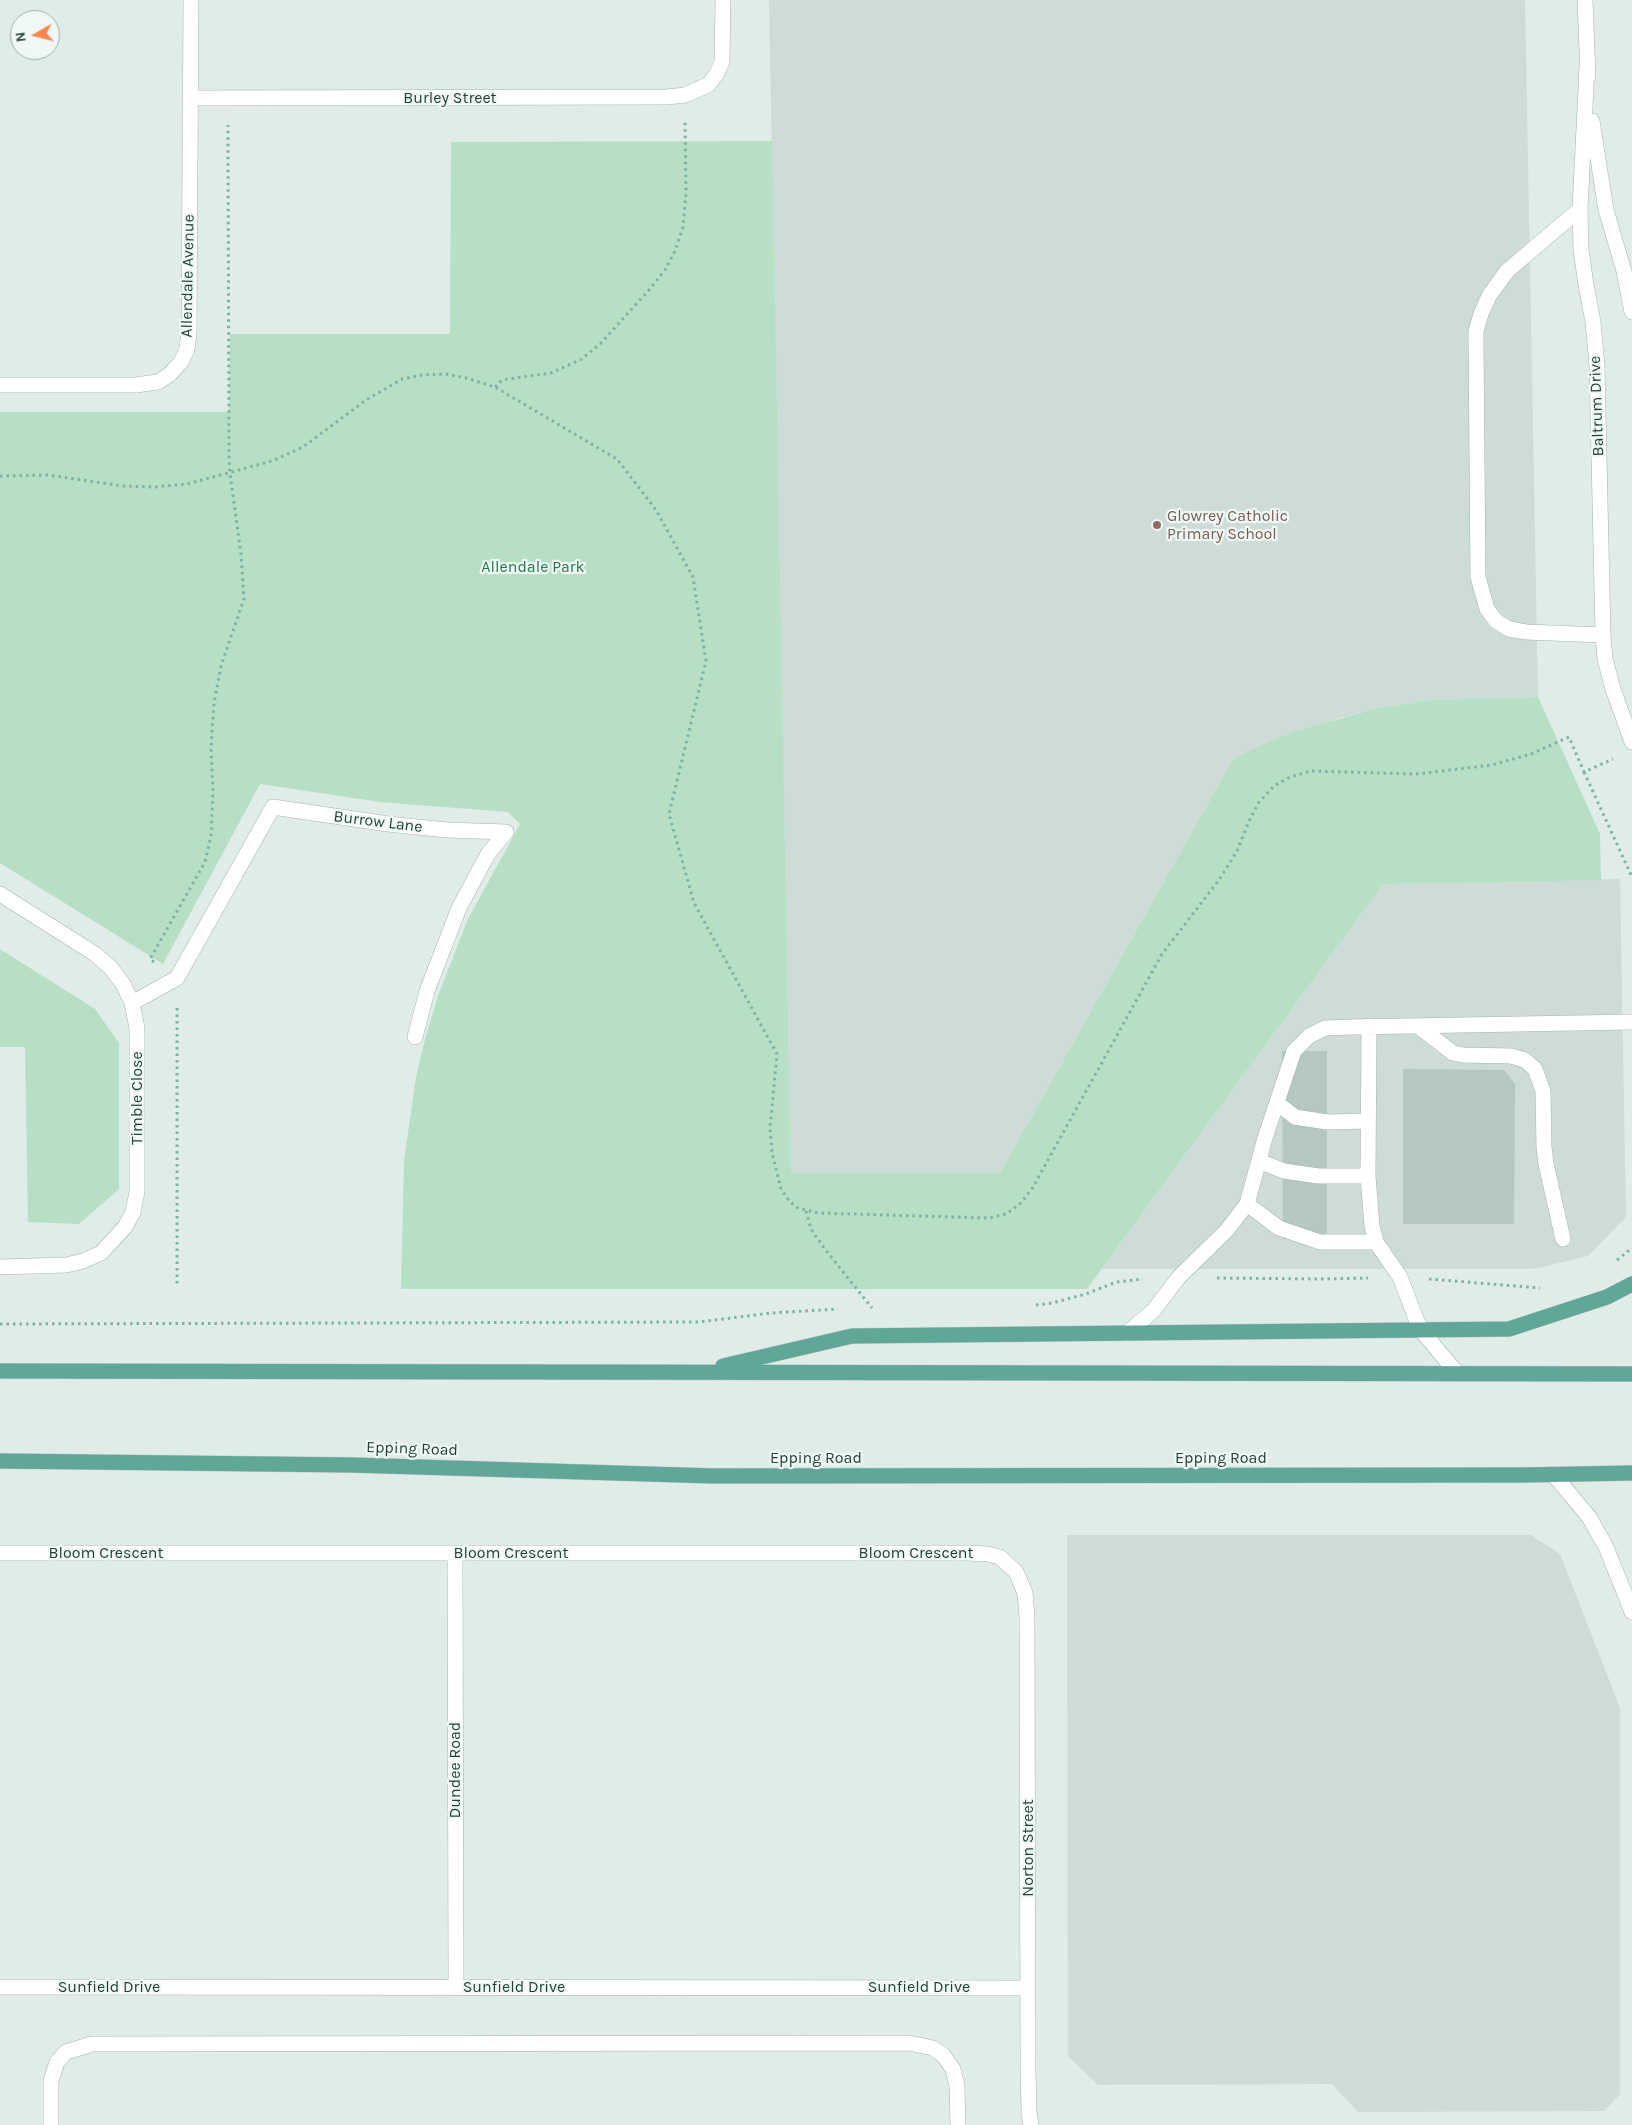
<!DOCTYPE html>
<style>
body{margin:0}
#map{position:relative;width:1632px;height:2125px;overflow:hidden;background:#dfece7;font-family:Karla,sans-serif}
canvas{display:block}
.north{position:absolute;left:10px;top:10px;width:50px;height:50px;box-sizing:border-box;background:#f0f8f5;border:1px solid #9caea9;border-radius:50%;rotate:262deg;font-size:14px;font-weight:700;line-height:20px;text-align:center;color:#1f3e38}
.north::after{content:'';display:block;margin:auto;width:18px;height:22px;background:#fe854b;clip-path:polygon(50% 0,100% 100%,50% 72%,0 100%)}
</style>
<div id="map">
<canvas width="1632" height="2125"></canvas>
<div class="north">N</div>
</div>
<script>
const g = document.querySelector('canvas').getContext('2d');
g.lineJoin = 'round';
function paint(path, color) { g.fillStyle = color; g.fill(path, 'evenodd'); }
const poly = rows => new Path2D(rows.map(r => 'M' + r).join(''));
function trace(path, color, width, dash) { g.strokeStyle = color; g.lineWidth = width; g.lineCap = dash ? 'butt' : 'round'; g.setLineDash(dash || []); g.stroke(path); }
function label(font, color, halo, rows, align = 'center') {
  g.font = font + ' Karla,sans-serif'; g.lineWidth = 4.5; g.setLineDash([]); g.textBaseline = 'middle'; g.strokeStyle = halo; g.fillStyle = color; for (const [text, x, y, turn = 0] of rows) {
    g.save(); g.translate(x, y); g.rotate((+turn || 0) * Math.PI / 180); g.textAlign = isNaN(turn) ? turn : align; if (halo) g.strokeText(text, 0, 0); g.fillText(text, 0, 0); g.restore();
  }
}
paint(poly([
 [769,0,1525,0,1538,697,1431,700,1374,709,1336,719,1233,759,1000,1173,791,1173],
 [1620,879,1626,1217,1588,1256,1534,1269,1102,1269,1383,884],
 [1067,1535,1531,1535,1560,1554,1620,1708,1620,2094,1604,2111,1358,2112,1332,2084,1098,2085,1068,2056]
]), '#cddcd6');
paint(poly([
 [772,141,791,1173,1000,1173,1233,759,1266,743,1300,730,1374,709,1431,700,1538,697,1600,834,1601,880,1383,884,1087,1289,401,1289,404,1161,416,1077,426,1036,439,993,468,919,520,824,508,812,380,802,260,784,163,964,0,863,0,412,229,412,230,334,450,334,451,142],
 [0,949,95,1009,119,1043,119,1189,79,1224,28,1222,25,1047,0,1047]
]), '#b6dfc4');
paint(poly([
 [1282,1051,1327,1051,1327,1239,1283,1239],
 [1403,1069,1504,1070,1515,1084,1514,1224,1403,1224]
]), '#b4c7c0');
const service = poly([
 [1580,209,1507,271,1489,296,1481,314,1476,331,1476,344,1478,577,1487,609,1496,621,1509,629,1526,632,1603,635],
 [132,1003,177,978,273,807,388,824,447,830,506,832,488,854,459,908,427,991,415,1037],
 [1369,1026,1368,1176,1372,1226,1376,1242],
 [1418,1026,1453,1053,1463,1055,1511,1056,1525,1060,1535,1069,1543,1091,1544,1147,1546,1164,1563,1239],
 [1277,1103,1295,1117,1327,1122,1368,1121],
 [1259,1161,1284,1171,1318,1176,1368,1176],
 [1247,1204,1279,1228,1320,1242,1376,1242,1400,1277,1420,1329,1457,1373],
 [1127,1333,1153,1311,1179,1277,1227,1230,1247,1204,1265,1138,1294,1051,1309,1036,1325,1028,1351,1027,1632,1022],
 [51,2125,51,2081,57,2062,66,2052,92,2044,909,2043,933,2048,943,2055,953,2069,957,2086,958,2125]
]);
const minor = poly([
 [190,98,667,97,685,95,708,85,716,75,722,62,723,0],
 [0,385,136,385,158,382,170,374,181,362,187,349,189,333,191,0],
 [0,894,95,954,111,968,123,984,132,1003,137,1028,137,1192,133,1212,125,1227,101,1253,83,1261,66,1265,0,1267],
 [0,1553,967,1553,988,1554,1000,1557,1016,1572,1025,1593,1027,1617,1028,2067,1029,2112,1031,2125],
 [455,1553,456,1987],
 [0,1987,1028,1988]
]);
const tertiary = poly([
 [1585,0,1588,76],
 [1587,67,1580,209,1581,250,1586,285,1593,322,1597,366,1603,635,1605,659,1613,689,1632,742],
 [1592,121,1606,210,1624,271,1632,312],
 [1553,1474,1589,1517,1606,1547,1632,1612]
]);
const primary = poly([
 [723,1366,852,1336,1509,1329,1607,1297,1632,1284],
 [0,1371,1632,1374],
 [0,1461,352,1465,714,1476,1524,1475,1632,1473]
]);
trace(service, '#a2b4af', 16);
trace(minor, '#a2b4af', 16);
trace(tertiary, '#a2b4af', 16);
trace(primary, '#c0c9c7', 16);
trace(poly([
 [495,387,502,380,551,373,582,359,601,343,649,290,665,270,675,251,683,227,686,193,685,121],
 [0,476,48,475,123,486,154,487,187,484,272,461,303,447,366,400,402,379,422,375,446,374,466,378,495,387,617,459,656,510,693,577,706,661,669,814,694,903,777,1054,770,1128,772,1153,781,1189,790,1202,798,1208,818,1213,989,1218,1006,1214,1021,1203,1033,1187,1162,954,1219,880,1237,851,1250,819,1259,802,1274,786,1290,777,1311,771,1416,774,1492,765,1531,754,1569,737,1584,772,1613,759],
 [1584,772,1632,877],
 [154,962,150,959,205,862,211,836,213,790,211,748,214,703,221,666,244,599,241,554,230,474,229,455,228,125],
 [177,1008,177,1285],
 [806,1211,811,1229,824,1248,872,1308],
 [1617,1260,1632,1248],
 [1217,1278,1321,1279,1368,1278],
 [1429,1279,1540,1288],
 [1036,1305,1052,1303,1086,1294,1116,1282,1143,1279],
 [0,1324,699,1322,771,1313,838,1309]
]), '#7db2a6', 3, [2.5, 4]);
trace(service, '#fff', 15);
trace(minor, '#fff', 15);
trace(tertiary, '#fff', 15);
trace(primary, '#60a699', 15);
for (const [x, y, r, color] of [
 [1157,525,5,"#8d6e63"]
]) { const dot = new Path2D(); dot.arc(x, y, r, 0, 2 * Math.PI); g.fillStyle = color; g.fill(dot); trace(dot, '#f0f8f5', 2); }
label('16px', '#1f3e38', '#f0f8f5', [
 ["Burley Street",450,98],
 ["Allendale Avenue",188,276,-89],
 ["Baltrum Drive",1597,406,-92],
 ["Burrow Lane",378,822,7],
 ["Timble Close",137,1098,-90],
 ["Epping Road",412,1449,2],
 ["Epping Road",816,1458],
 ["Epping Road",1221,1458],
 ["Bloom Crescent",106,1553],
 ["Bloom Crescent",511,1553],
 ["Bloom Crescent",916,1553],
 ["Dundee Road",455,1770,-90],
 ["Norton Street",1028,1848,-90],
 ["Sunfield Drive",109,1987],
 ["Sunfield Drive",514,1987],
 ["Sunfield Drive",919,1987]
]);
label('16px', '#785e54', '#f0f8f5', [
 ["Glowrey Catholic",1167,516],
 ["Primary School",1167,534]
], 'left');
label('16px', '#25784c', '#f0f8f5', [
 ["Allendale Park",533,567]
]);
</script>
